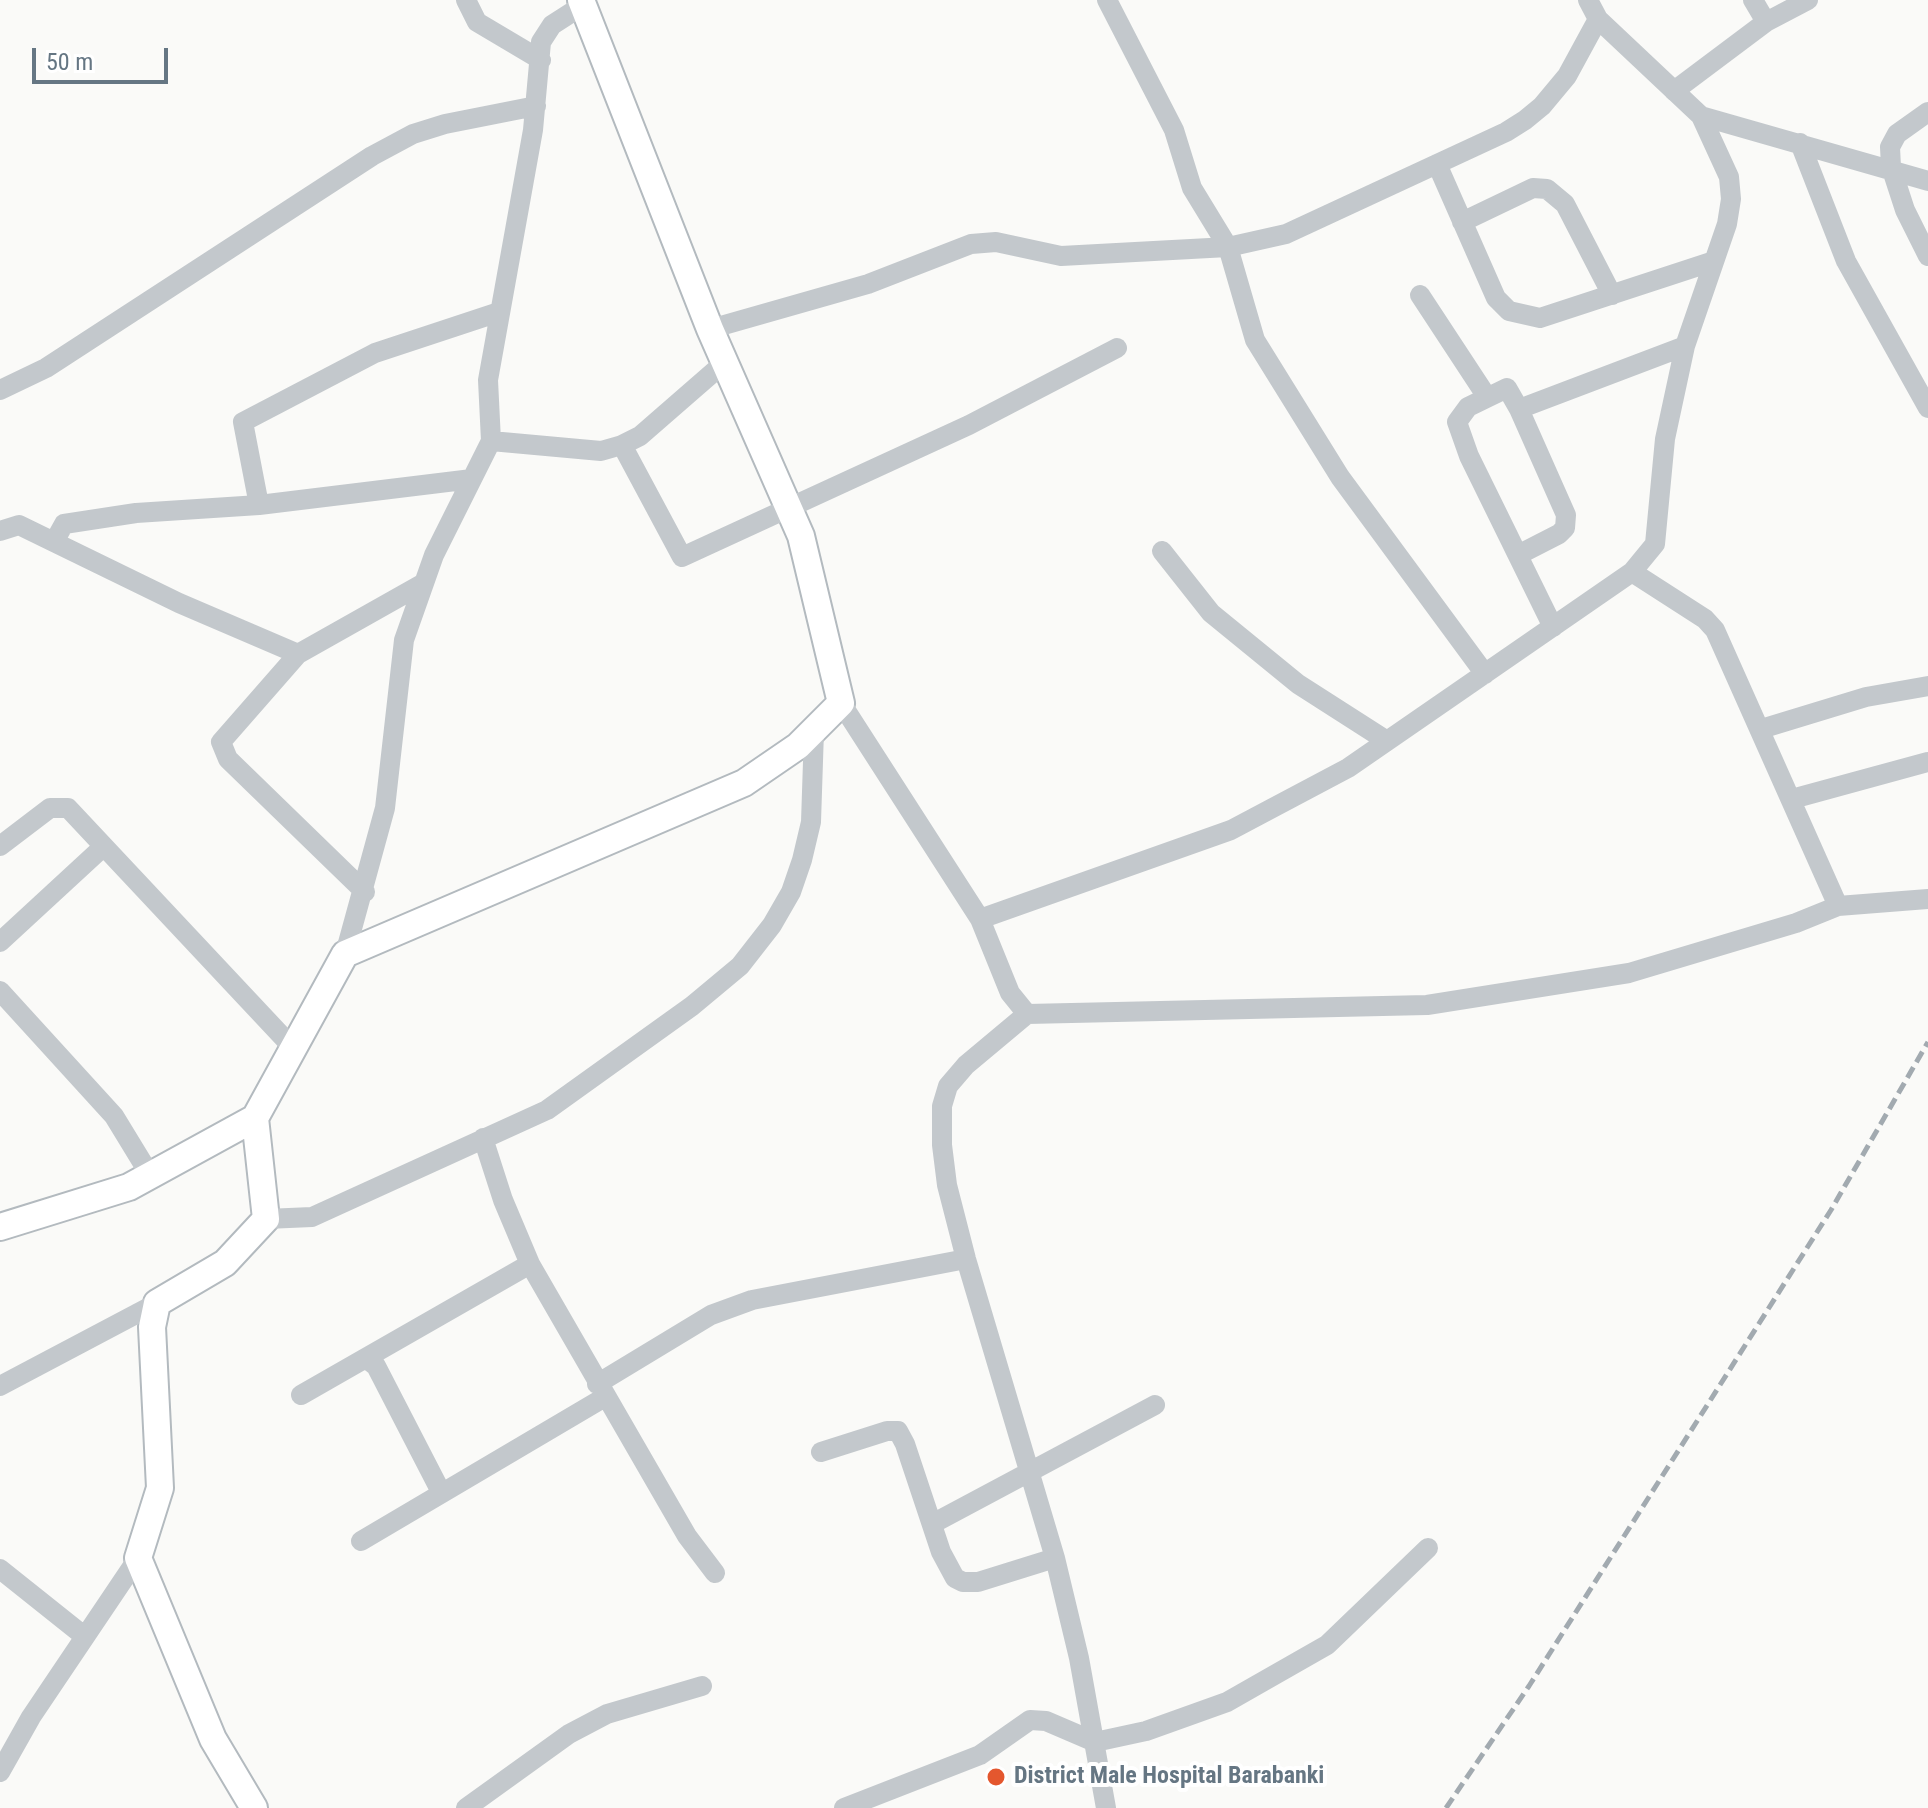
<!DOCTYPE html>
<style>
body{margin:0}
#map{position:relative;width:1928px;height:1808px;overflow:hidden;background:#fafaf8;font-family:"Roboto Condensed",sans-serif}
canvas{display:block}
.scale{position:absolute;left:32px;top:48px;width:136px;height:36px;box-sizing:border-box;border:4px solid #657683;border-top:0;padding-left:10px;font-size:24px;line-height:28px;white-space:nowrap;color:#657683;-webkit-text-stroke:6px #fff;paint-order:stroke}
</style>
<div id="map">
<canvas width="1928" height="1808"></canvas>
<div class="scale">50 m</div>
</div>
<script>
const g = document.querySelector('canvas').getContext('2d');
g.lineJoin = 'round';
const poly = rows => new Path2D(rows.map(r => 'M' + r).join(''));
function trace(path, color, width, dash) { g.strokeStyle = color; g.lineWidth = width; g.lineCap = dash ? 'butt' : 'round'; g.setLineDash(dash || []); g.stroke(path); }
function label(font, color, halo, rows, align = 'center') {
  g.font = font + ' "Roboto Condensed",sans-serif'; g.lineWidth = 8; g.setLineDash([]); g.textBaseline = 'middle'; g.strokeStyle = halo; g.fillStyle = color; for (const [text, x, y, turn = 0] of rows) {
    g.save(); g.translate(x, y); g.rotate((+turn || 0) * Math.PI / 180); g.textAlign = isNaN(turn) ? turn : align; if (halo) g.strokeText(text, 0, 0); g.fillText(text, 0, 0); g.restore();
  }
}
const secondary = poly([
 [0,1227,129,1187,255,1118,345,954,744,783,798,746,841,703,801,536,710,329,581,0],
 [254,1808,213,1739,138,1558,160,1488,152,1327,157,1303,225,1263,266,1219,255,1118]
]);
trace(secondary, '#b3babf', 30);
trace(poly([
 [466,0,477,22,541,60],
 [1107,0,1174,130,1192,188,1228,247,1255,340,1340,477,1485,674],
 [1753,0,1766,22],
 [1598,19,1701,116,1729,177,1731,199,1727,224,1685,346,1665,439,1655,544,1632,572,1705,619,1715,630,1838,906,1928,899],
 [1674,91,1766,22,1808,0],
 [1928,112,1897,134,1890,147,1891,167,1905,210,1928,256],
 [1701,116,1928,181],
 [1800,143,1846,261,1928,408],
 [1437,164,1496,298,1509,311,1540,318,1714,261],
 [1462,222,1533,188,1547,189,1565,204,1612,295],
 [1420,295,1487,397],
 [710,329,868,284,971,244,996,242,1061,256,1228,247,1286,234,1506,132,1525,120,1542,106,1567,76,1598,19,1588,0],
 [0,390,46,368,372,156,413,134,445,124,536,106],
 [491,441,601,451,622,445,640,436,725,362],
 [622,445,682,557,969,425,1117,348],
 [259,505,243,422,375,353,499,312],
 [0,531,19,525,179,603,298,654],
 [54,542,64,524,136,513,259,505,472,479],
 [1162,551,1211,613,1298,684,1387,741],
 [1518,555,1559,534,1565,528,1566,515,1519,409],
 [1553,627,1469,456,1457,422,1468,407,1507,388,1519,409,1685,346],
 [841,703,980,919,1010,993,1027,1014,1427,1005,1629,973,1796,923,1838,906],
 [1761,729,1866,697,1928,686],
 [1792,799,1928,762],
 [0,846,50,808,68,808,295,1050],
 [365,892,228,759,221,742,298,654,424,583],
 [980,919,1231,830,1348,768,1632,572],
 [0,942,103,847],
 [345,954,385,808,404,640,434,555,491,441,488,380,533,130,541,42,552,25,583,5],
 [0,991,114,1116,150,1175],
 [1027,1014,966,1065,948,1086,942,1106,942,1145,947,1185,966,1259,1055,1558,1079,1658,1106,1808],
 [483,1138,503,1200,530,1264,687,1536,715,1573],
 [266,1219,312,1217,547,1110,692,1006,740,966,772,925,791,892,802,860,811,822,814,731],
 [367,1359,376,1366,441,1492],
 [597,1384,711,1315,752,1300,966,1259],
 [0,1386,157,1303],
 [301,1395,530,1264],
 [821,1452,887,1431,898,1431,905,1444,941,1552,955,1578,963,1582,978,1582,1055,1558],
 [932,1524,1155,1405],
 [361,1541,605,1397],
 [0,1569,84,1636],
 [0,1772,31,1717,138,1558],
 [466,1808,569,1734,607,1714,702,1686],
 [844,1808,980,1755,1030,1720,1046,1721,1095,1742,1146,1731,1227,1702,1327,1645,1428,1548]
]), '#c3c8cc', 20);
trace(secondary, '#fff', 26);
trace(poly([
 [1446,1808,1529,1686,1831,1210,1928,1042]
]), '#a2aab0', 5, [12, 6]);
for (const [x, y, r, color] of [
 [996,1777,10,"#e4572e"]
]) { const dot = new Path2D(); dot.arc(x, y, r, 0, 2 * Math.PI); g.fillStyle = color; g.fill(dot); trace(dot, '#fff', 3); }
label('bold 24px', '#657683', '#fff', [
 ["District Male Hospital Barabanki",1014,1777]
], 'left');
</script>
